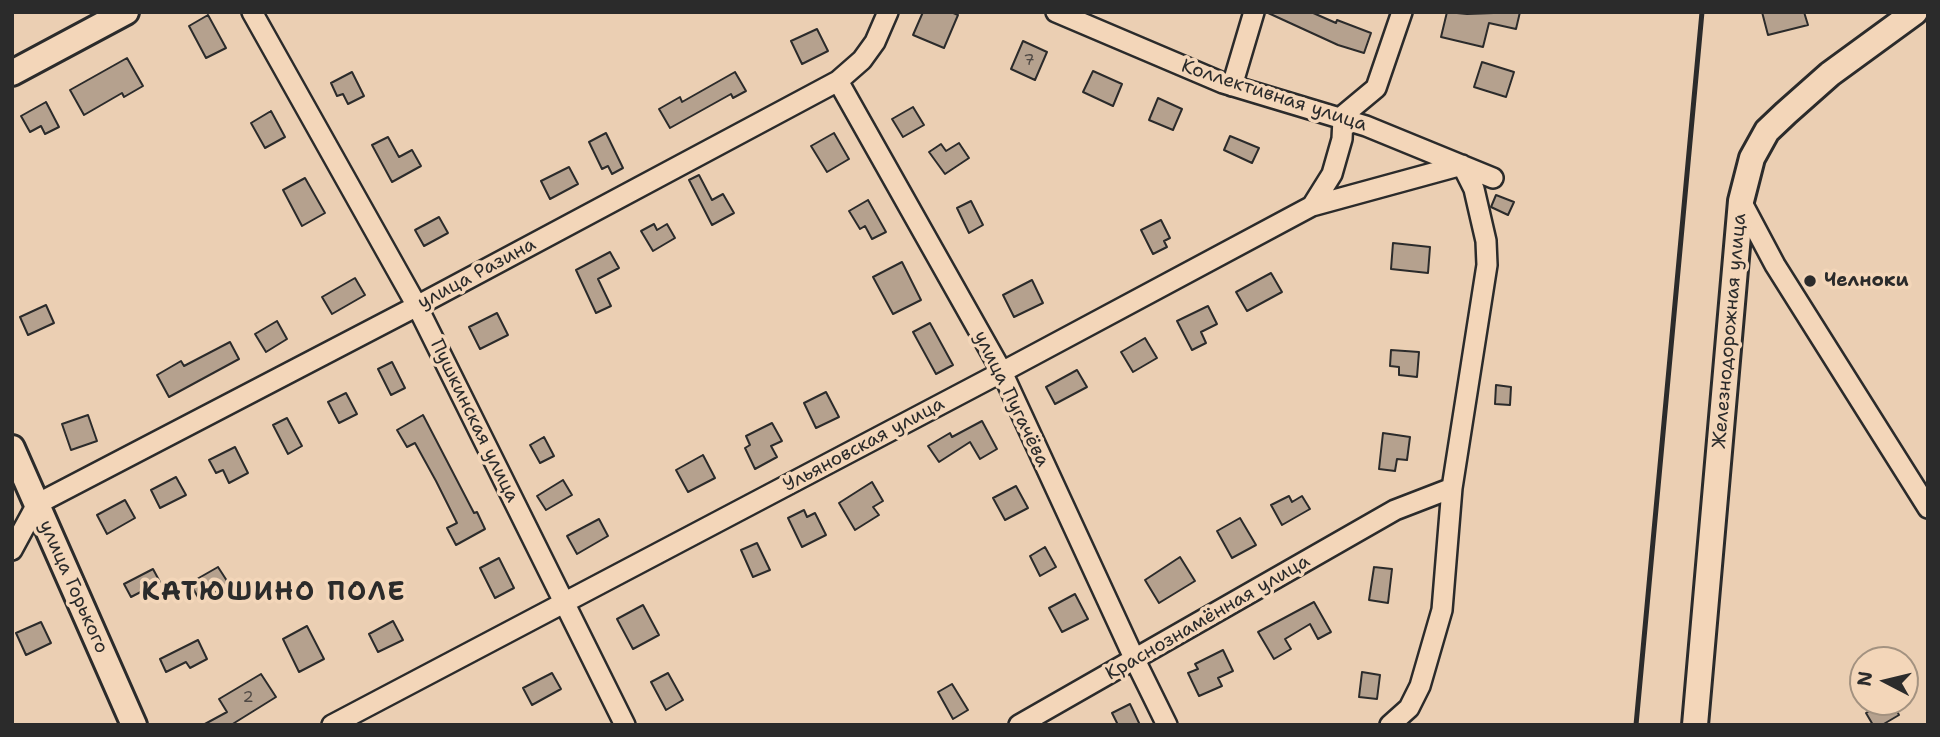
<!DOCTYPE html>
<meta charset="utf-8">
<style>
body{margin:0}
#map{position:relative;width:1940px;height:737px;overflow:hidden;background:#ebcfb3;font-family:"Shantell Sans",sans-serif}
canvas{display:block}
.frame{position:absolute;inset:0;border:14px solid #2b2b2b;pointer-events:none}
.north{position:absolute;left:1849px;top:646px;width:70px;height:70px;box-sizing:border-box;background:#f3d6b9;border:2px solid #a39280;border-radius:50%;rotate:277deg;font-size:19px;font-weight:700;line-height:28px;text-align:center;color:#2b2b2b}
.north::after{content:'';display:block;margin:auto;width:24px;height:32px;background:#2b2b2b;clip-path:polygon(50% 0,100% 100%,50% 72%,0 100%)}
</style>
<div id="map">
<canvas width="1940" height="737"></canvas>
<div class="frame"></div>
<div class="north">N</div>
</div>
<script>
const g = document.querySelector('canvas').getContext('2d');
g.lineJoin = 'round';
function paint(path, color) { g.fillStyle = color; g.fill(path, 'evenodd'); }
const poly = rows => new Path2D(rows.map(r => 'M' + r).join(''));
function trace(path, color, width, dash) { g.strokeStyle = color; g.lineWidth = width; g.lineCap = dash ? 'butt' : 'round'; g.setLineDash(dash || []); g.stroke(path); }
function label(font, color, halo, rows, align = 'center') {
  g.font = font + ' "Shantell Sans",sans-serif'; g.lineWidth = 7; g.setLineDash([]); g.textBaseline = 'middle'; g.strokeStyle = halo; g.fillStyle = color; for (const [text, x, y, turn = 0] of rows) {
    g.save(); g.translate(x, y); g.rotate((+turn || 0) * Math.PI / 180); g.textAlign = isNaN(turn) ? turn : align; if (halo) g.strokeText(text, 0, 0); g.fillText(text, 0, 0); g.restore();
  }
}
const building = poly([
 [923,12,951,12,958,15,944,48,913,35,923,12],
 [1266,12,1311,12,1336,23,1337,20,1371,33,1364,53,1338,45,1266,12],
 [1447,12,1467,14,1520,12,1516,29,1489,23,1483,47,1441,37,1447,12],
 [1762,12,1804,12,1808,25,1768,35,1762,12],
 [208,15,226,48,206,58,189,26,208,15],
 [817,29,828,51,802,64,791,41,817,29],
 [1023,41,1047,52,1035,80,1011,69,1023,41],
 [127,58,143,86,124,97,122,93,84,115,70,90,127,58],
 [1482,62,1514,72,1506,97,1474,87,1482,62],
 [1093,71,1122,84,1113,106,1083,92,1093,71],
 [352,72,364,96,348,104,343,94,337,96,331,83,352,72],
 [735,72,746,91,733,98,731,94,670,128,659,109,680,97,682,102,735,72],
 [1158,98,1182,109,1173,130,1149,120,1158,98],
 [46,102,59,127,45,134,41,126,30,132,21,116,46,102],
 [913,107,924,125,903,137,892,119,913,107],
 [271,111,285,137,265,148,251,123,271,111],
 [606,133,623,168,612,174,608,166,602,169,589,142,606,133],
 [834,133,849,159,827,172,811,146,834,133],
 [1230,136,1259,148,1252,163,1224,150,1230,136],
 [388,137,399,157,412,150,421,166,392,182,372,145,388,137],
 [959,143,969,158,945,174,929,152,941,144,946,151,959,143],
 [569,167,578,184,550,199,541,181,569,167],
 [699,175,712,200,723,194,734,213,712,225,689,180,699,175],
 [305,178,325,213,302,226,283,190,305,178],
 [1496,195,1514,202,1508,215,1491,207,1496,195],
 [868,200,886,232,872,239,865,226,860,229,849,211,868,200],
 [971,201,983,225,969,233,957,208,971,201],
 [439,217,448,233,424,246,415,230,439,217],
 [1161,220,1170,238,1164,241,1167,247,1153,254,1141,230,1161,220],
 [654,224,657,230,667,224,675,238,653,251,641,231,654,224],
 [1393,243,1430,247,1428,273,1391,269,1393,243],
 [610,252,619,268,598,279,611,306,596,313,576,270,610,252],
 [902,262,921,300,893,314,873,277,902,262],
 [1271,273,1282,292,1247,311,1236,292,1271,273],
 [355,278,365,295,332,314,322,297,355,278],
 [1032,280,1043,303,1014,317,1003,295,1032,280],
 [46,305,54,323,28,335,20,317,46,305],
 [1208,306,1217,324,1201,332,1206,343,1192,350,1177,321,1208,306],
 [497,313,508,335,480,349,469,327,497,313],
 [277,321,287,339,266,352,255,334,277,321],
 [930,323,953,365,936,374,913,332,930,323],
 [1145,338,1157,358,1133,372,1121,352,1145,338],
 [230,342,239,359,169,397,157,375,181,361,184,366,230,342],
 [1391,350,1419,352,1417,377,1399,375,1399,367,1390,366,1391,350],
 [392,362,405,388,391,395,378,369,392,362],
 [1077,370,1087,387,1055,404,1046,387,1077,370],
 [1496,385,1511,387,1510,405,1495,404,1496,385],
 [826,392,839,417,816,428,804,403,826,392],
 [346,393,357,414,339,423,328,402,346,393],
 [88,415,97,441,71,450,62,424,88,415],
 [423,415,474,513,477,512,485,529,456,545,447,528,457,523,436,481,415,443,407,447,397,430,423,415],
 [287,418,302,446,288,454,273,425,287,418],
 [982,421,997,449,980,459,970,442,939,462,928,446,950,433,952,437,982,421],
 [772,423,782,441,771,446,777,457,755,469,745,448,750,445,746,436,772,423],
 [1383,433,1410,437,1407,460,1397,459,1395,471,1379,469,1383,433],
 [544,437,554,456,540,463,530,445,544,437],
 [235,447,248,473,229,483,223,470,216,473,209,460,235,447],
 [703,455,715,478,688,492,676,470,703,455],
 [176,477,186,495,160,508,151,490,176,477],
 [563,480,572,495,546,510,537,496,563,480],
 [872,482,883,501,873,507,879,515,855,530,839,503,872,482],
 [1016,486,1028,508,1005,520,993,498,1016,486],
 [1289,496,1292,502,1302,496,1310,509,1282,525,1271,505,1289,496],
 [125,500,135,518,107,534,97,515,125,500],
 [804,510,807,517,815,513,826,535,802,547,788,518,804,510],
 [1240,518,1256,545,1232,558,1217,531,1240,518],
 [599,519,608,536,577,554,567,536,599,519],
 [757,543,770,570,753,577,741,550,757,543],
 [1045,547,1056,567,1040,576,1030,556,1045,547],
 [1180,557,1195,581,1159,603,1145,580,1180,557],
 [499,558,514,588,495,598,480,568,499,558],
 [218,567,229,584,200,601,190,583,218,567],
 [1374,567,1392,569,1388,603,1369,600,1374,567],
 [153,569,160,582,131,597,124,584,153,569],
 [1075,594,1088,619,1062,632,1049,608,1075,594],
 [1314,602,1331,632,1318,639,1310,624,1285,639,1291,649,1274,659,1258,632,1314,602],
 [643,605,659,635,633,649,617,619,643,605],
 [393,621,403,640,378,652,369,634,393,621],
 [41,622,51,643,26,655,16,633,41,622],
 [307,626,324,659,299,672,283,639,307,626],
 [198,640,207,659,190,668,186,662,166,672,160,659,198,640],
 [1223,650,1233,671,1218,678,1222,686,1199,696,1188,673,1198,669,1195,664,1223,650],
 [1362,672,1380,675,1377,699,1359,697,1362,672],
 [552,673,561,689,532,705,523,688,552,673],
 [668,673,683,700,666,710,651,682,668,673],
 [261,674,276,697,231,725,203,725,227,712,219,699,261,674],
 [952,684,968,710,953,719,938,692,952,684],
 [1885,702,1892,702,1899,715,1882,725,1873,725,1866,713,1885,702],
 [1130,704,1140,725,1118,725,1112,713,1130,704]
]);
paint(building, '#b5a18e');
trace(building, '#2b2b2b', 2);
const minor = poly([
 [252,12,417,306,625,725],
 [1056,12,1223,83,1366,126,1493,178],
 [838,81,1002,372,1135,660,1167,725],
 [1232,86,1254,12],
 [1340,118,1376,88,1402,12],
 [1741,201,1775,265,1928,508],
 [1312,206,1462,165,1474,189,1486,241,1487,265,1452,488,1442,610,1420,686,1409,708,1390,725],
 [12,550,37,504,417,306,838,81,862,60,875,42,888,12],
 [332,725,1002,372,1312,206,1332,174,1342,139,1343,119],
 [1019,725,1395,510,1452,488]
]);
const tertiary = poly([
 [12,73,126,12],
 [12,448,134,725],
 [1695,725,1741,201,1752,158,1767,131,1786,113,1830,74,1915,12]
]);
trace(minor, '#2b2b2b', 24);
trace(tertiary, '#2b2b2b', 30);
trace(minor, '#f3d6b9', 19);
trace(tertiary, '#f3d6b9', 24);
trace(poly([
 [1636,725,1702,12]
]), '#2b2b2b', 5);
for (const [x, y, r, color] of [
 [1810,281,7,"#2b2b2b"]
]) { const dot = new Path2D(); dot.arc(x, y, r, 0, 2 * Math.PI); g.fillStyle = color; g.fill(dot); trace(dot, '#f3d6b9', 2.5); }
label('16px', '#4e4844', null, [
 ["7",1029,61],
 ["2",248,698]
]);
label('19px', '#2b2b2b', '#f3d6b9', [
 ["Коллективная улица",1274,96,18],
 ["улица Разина",477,274,-28],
 ["Железнодорожная улица",1730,331,-85],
 ["улица Пугачёва",1011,399,64],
 ["Пушкинская улица",474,421,64],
 ["Ульяновская улица",864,445,-28],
 ["улица Горького",73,587,66],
 ["Краснознамённая улица",1208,618,-30]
]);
label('bold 19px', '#2b2b2b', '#f3d6b9', [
 ["Челноки",1824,281]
], 'left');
g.letterSpacing = '2px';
label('bold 26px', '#2b2b2b', '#f3d6b9', [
 ["КАТЮШИНО ПОЛЕ",274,593]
]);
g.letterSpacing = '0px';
</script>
